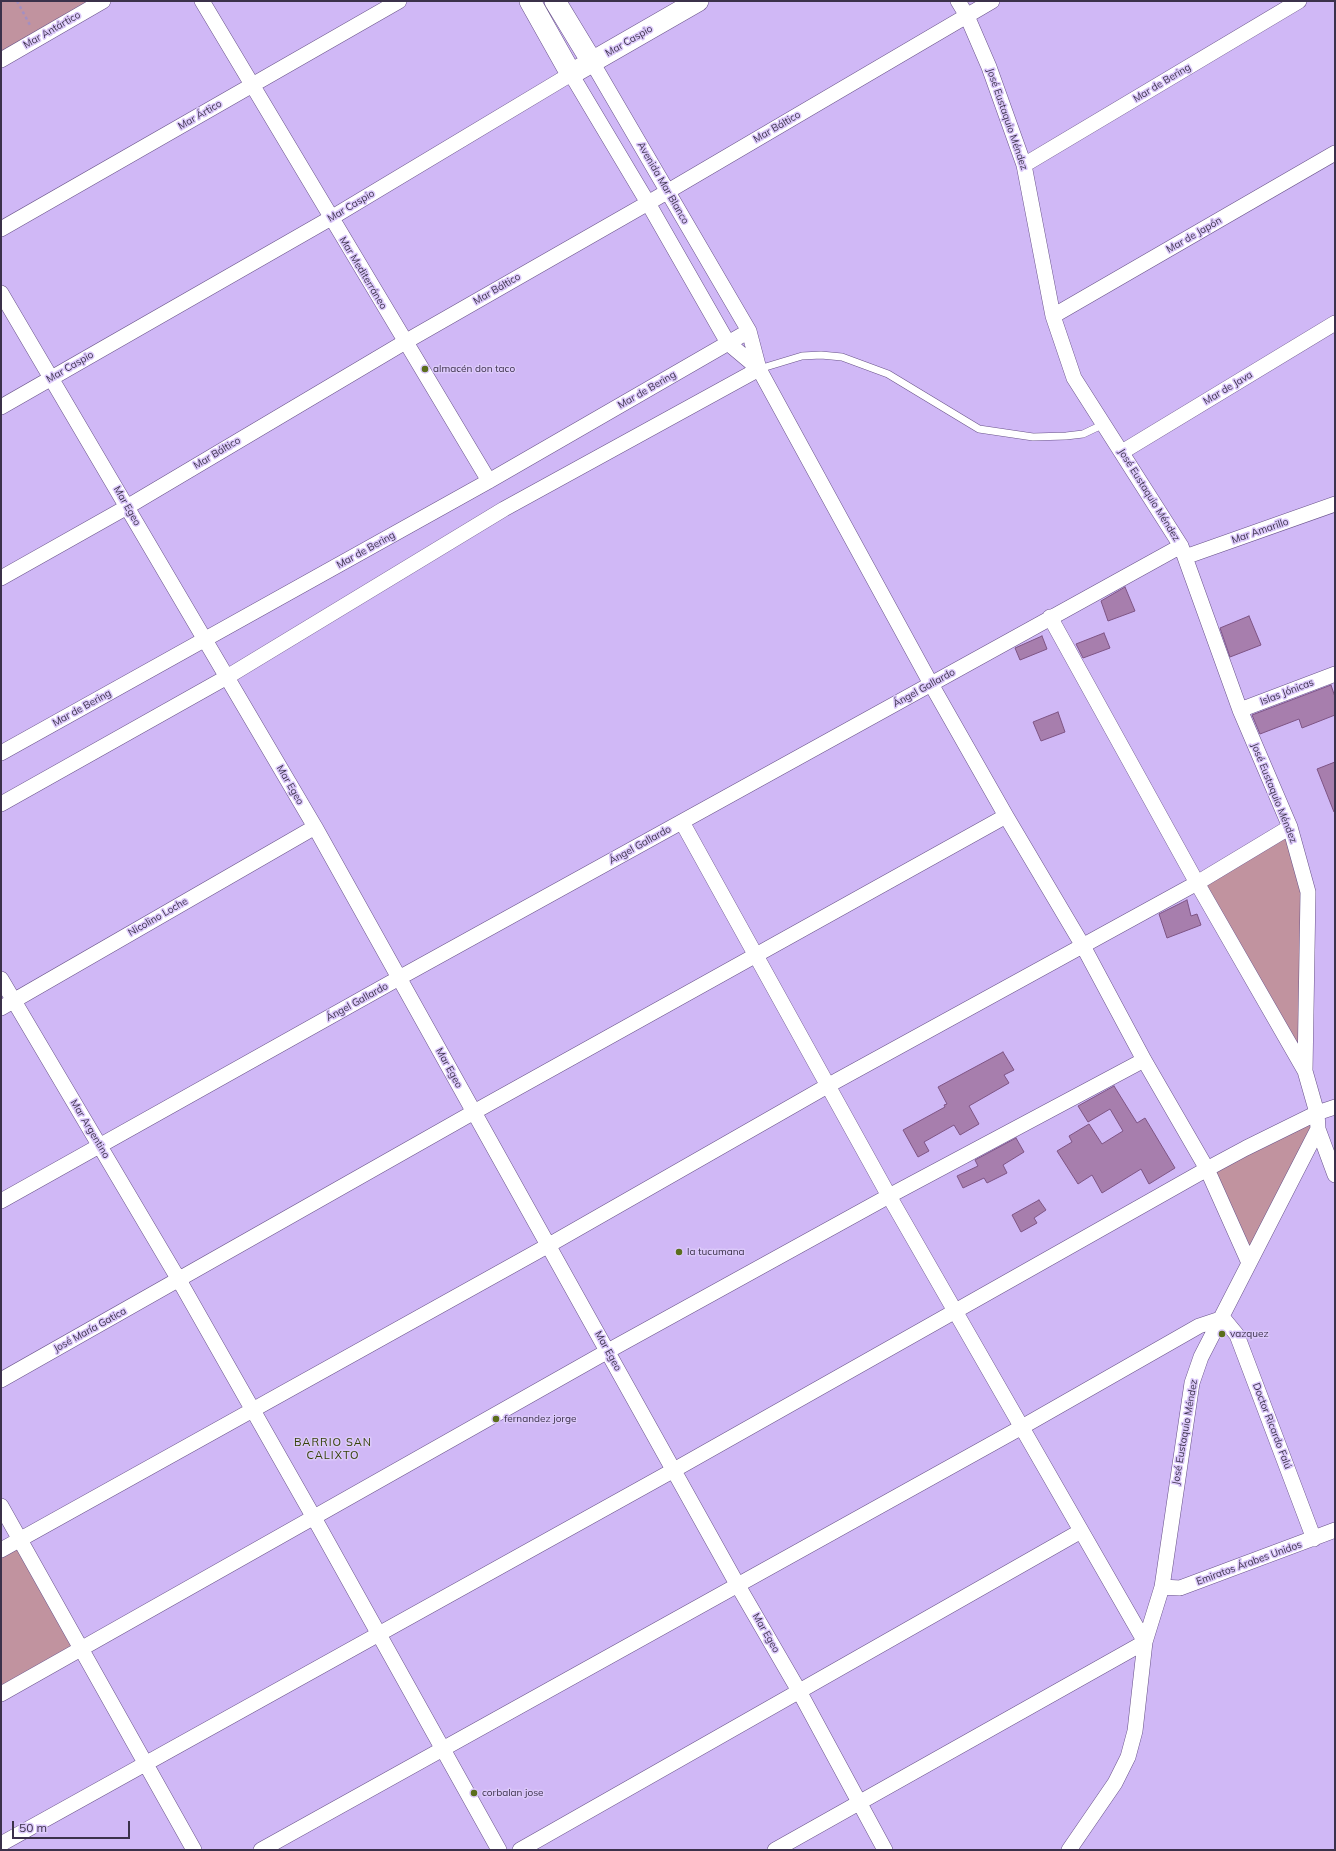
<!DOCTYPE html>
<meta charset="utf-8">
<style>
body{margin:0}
#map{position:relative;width:1336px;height:1851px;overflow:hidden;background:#d0b8f6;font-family:Mulish,sans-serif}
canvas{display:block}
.frame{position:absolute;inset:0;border:2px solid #3b314a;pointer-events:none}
.scale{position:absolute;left:12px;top:1821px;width:118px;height:18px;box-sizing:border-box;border:2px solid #3b314a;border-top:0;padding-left:5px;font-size:12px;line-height:14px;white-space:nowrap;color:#3b314a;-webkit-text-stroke:3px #dbc8fa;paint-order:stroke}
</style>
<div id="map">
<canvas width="1336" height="1851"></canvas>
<div class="frame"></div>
<div class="scale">50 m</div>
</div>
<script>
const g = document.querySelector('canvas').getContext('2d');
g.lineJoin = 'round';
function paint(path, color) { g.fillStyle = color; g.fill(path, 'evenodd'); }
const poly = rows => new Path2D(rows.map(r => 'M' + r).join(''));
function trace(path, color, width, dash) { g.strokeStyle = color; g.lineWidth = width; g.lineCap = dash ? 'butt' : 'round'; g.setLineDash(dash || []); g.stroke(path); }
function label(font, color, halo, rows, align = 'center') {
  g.font = font + ' Mulish,sans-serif'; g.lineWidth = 3; g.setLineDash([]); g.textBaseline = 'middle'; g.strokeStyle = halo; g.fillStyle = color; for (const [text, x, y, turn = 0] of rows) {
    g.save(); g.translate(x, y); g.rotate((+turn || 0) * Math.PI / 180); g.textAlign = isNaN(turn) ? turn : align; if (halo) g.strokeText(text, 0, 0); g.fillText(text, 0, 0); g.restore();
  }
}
paint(poly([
 [1,1,103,1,1,60],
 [1289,829,1304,879,1304,1067,1198,883],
 [1317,1114,1250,1260,1209,1170],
 [20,1544,80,1649,1,1692,1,1554]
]), '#c1939f');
const building = poly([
 [1125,587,1135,611,1108,621,1101,601,1125,587],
 [1249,616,1261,645,1230,657,1220,628,1249,616],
 [1104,633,1110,648,1083,658,1076,644,1104,633],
 [1042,636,1047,649,1020,660,1015,648,1042,636],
 [1331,685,1335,697,1335,715,1302,728,1299,719,1260,734,1252,715,1331,685],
 [1058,712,1065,732,1041,741,1033,722,1058,712],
 [1335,762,1335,812,1334,812,1317,769,1335,762],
 [1187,900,1191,916,1197,914,1201,925,1167,938,1159,914,1187,900],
 [1003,1052,1014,1070,1004,1075,1009,1083,969,1106,979,1124,960,1135,954,1125,924,1142,929,1151,918,1157,903,1130,945,1107,944,1105,947,1104,938,1087,1003,1052],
 [1114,1086,1137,1123,1145,1118,1175,1168,1149,1184,1141,1169,1102,1193,1092,1175,1078,1184,1057,1151,1072,1142,1069,1136,1089,1124,1102,1144,1123,1131,1110,1109,1088,1122,1078,1106,1114,1086],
 [1016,1138,1024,1152,1003,1165,1007,1173,987,1183,984,1178,963,1188,957,1176,978,1166,975,1160,1016,1138],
 [1039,1200,1046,1210,1034,1218,1037,1223,1021,1232,1012,1215,1039,1200]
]);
paint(building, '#a77ead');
trace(building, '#7e5484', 1);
const lane = poly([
 [759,369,802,356,821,355,842,357,888,374,979,429,1033,437,1066,436,1083,434,1104,424]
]);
const street = poly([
 [202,1,489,481],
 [958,1,967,16,989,67,1024,165,1053,316,1074,378,1181,546,1240,710,1290,827,1308,892,1305,1071],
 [1,60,103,1],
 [592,62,749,331,759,369],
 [1024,165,1299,1],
 [1,229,399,1],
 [1,293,315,827,737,1584,799,1691,885,1850],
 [1053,316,1335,153],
 [1,407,331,218,571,74,648,203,728,343,759,369,931,684,1006,816,1083,946,1144,1060,1207,1169,1249,1263],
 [1122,452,1335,323],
 [1185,557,1335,504],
 [1,578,127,507,405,342,648,203,992,1],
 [1050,617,1197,883,1305,1071,1317,1113,1318,1129,1335,1175],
 [1240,710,1335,674],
 [1,753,489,481,749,331],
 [1,804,227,677,504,509,759,369],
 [682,822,889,1196,1145,1642],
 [1,979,179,1280,313,1516,499,1850],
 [1,1008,315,827],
 [1,1201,399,978,1181,546],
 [1,1380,474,1112,1006,816],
 [1,1506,194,1850],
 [1,1550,549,1245,829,1085,1197,883,1290,827],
 [1162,1587,1180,1588,1335,1530],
 [1,1694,608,1351,889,1196,1144,1060],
 [1,1844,674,1470,1207,1169,1246,1148,1317,1113,1335,1107],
 [261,1850,1022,1427,1199,1326,1223,1318,1237,1335,1314,1539],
 [520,1850,1081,1531],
 [775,1850,1145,1642],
 [1069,1850,1115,1783,1128,1757,1135,1731,1145,1642,1162,1587,1192,1383,1201,1357,1318,1129]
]);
const secondary = poly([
 [530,1,571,74,698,1],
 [555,1,592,62]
]);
trace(lane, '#69538a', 8);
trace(street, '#69538a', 16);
trace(secondary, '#69538a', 22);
trace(poly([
 [17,1,31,27]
]), '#a38fc2', 2.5, [3, 3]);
trace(lane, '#fff', 7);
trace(street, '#fff', 15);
trace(secondary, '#fff', 21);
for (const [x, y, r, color] of [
 [425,369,4,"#5b6e1c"],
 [679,1252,4,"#5b6e1c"],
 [1222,1334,4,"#5b6e1c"],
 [496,1419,4,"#5b6e1c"],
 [474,1793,4,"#5b6e1c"]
]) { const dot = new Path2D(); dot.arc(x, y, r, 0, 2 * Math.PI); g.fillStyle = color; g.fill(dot); trace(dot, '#dbc8fa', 1.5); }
label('10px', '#3b314a', '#dbc8fa', [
 ["Mar Antártico",52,30,-30],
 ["Mar Caspio",629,41,-30],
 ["Mar de Bering",1162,83,-31],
 ["Mar Ártico",200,115,-30],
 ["José Eustaquio Méndez",1007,119,71],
 ["Mar Báltico",777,127,-30],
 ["Avenida Mar Blanco",663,183,60],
 ["Mar Caspio",351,206,-31],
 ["Mar de Japón",1194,235,-30],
 ["Mar Mediterráneo",363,273,59],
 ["Mar Báltico",497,289,-30],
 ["Mar Caspio",70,367,-30],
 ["Mar de Java",1228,388,-31],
 ["Mar de Bering",647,390,-30],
 ["Mar Báltico",217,453,-31],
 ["José Eustaquio Méndez",1149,495,58],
 ["Mar Egeo",127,506,60],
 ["Mar Amarillo",1260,531,-19],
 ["Mar de Bering",366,550,-29],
 ["Ángel Gallardo",924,688,-29],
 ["Islas Jónicas",1287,692,-21],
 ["Mar de Bering",82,708,-29],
 ["Mar Egeo",290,785,60],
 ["José Eustaquio Méndez",1274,793,68],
 ["Ángel Gallardo",640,845,-29],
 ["Nicolino Loche",158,917,-30],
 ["Ángel Gallardo",357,1002,-29],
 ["Mar Egeo",449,1068,61],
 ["Mar Argentino",90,1129,59],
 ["José María Gatica",90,1330,-29],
 ["Mar Egeo",608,1351,61],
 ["Doctor Ricardo Falú",1272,1426,69],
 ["José Eustaquio Méndez",1185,1432,-80],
 ["Emiratos Árabes Unidos",1249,1563,-20],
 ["Mar Egeo",766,1633,60]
]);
label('10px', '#3b314a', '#dbc8fa', [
 ["almacén don taco",433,369],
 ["la tucumana",687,1252],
 ["vazquez",1230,1334],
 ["fernandez jorge",504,1419],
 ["corbalan jose",482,1793]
], 'left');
g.letterSpacing = '1px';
label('11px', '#334005', '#dbc8fa', [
 ["BARRIO SAN",333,1443],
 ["CALIXTO",333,1456]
]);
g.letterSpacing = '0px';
</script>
